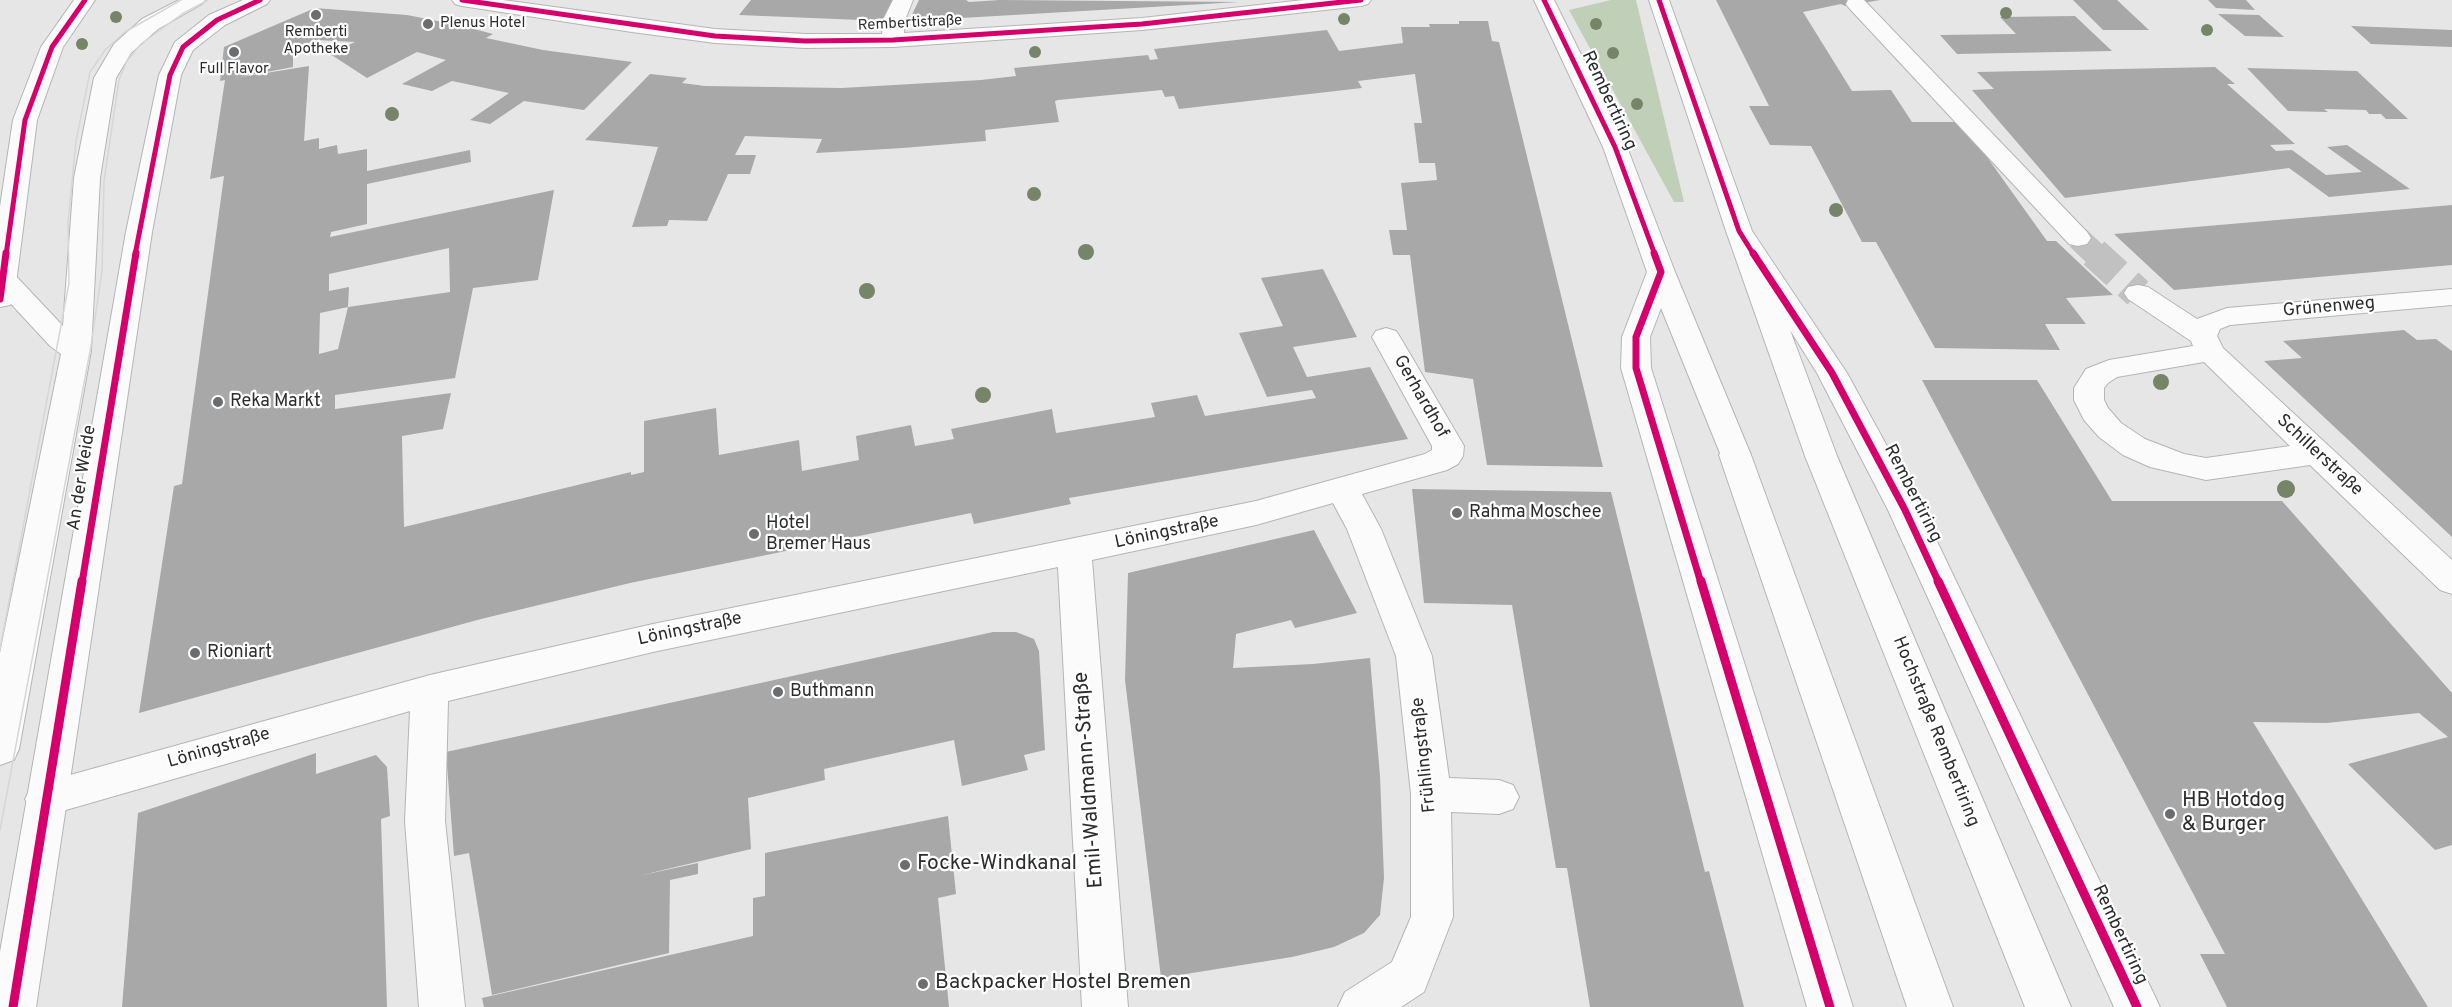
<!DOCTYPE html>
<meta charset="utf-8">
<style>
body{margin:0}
canvas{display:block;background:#e6e6e7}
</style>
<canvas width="2452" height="1007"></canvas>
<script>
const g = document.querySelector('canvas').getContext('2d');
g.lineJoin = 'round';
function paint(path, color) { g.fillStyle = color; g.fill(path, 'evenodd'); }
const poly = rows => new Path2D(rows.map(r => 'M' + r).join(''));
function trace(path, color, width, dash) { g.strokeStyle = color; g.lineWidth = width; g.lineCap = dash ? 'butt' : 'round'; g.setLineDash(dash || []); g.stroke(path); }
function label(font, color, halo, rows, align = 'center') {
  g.font = font + ' Overpass,sans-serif'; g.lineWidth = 4.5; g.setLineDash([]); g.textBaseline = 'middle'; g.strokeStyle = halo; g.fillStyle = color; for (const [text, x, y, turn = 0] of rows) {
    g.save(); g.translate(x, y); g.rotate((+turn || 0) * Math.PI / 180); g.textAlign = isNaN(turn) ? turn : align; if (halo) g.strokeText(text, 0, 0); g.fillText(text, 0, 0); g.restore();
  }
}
paint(poly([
 [1611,0,1636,0,1684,202,1674,202,1569,10]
]), '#c0cfb7');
paint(poly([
 [751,0,894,0,885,21,739,15],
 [919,0,966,0,969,2,1000,0,1239,2,909,21],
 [1716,0,1880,0,1845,6,1841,4,1803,12,1852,91,1891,90,1912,122,1962,122,2047,241,2056,241,2113,295,2066,298,2086,324,2045,324,2060,350,1935,348,1876,242,1862,242,1811,146,1770,145,1749,106,1769,106],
 [2073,0,2117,0,2149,30,2103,30],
 [2208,0,2246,0,2255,10,2216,8],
 [315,8,407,15,463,26,493,34,486,38,543,50,632,62,584,110,524,101,490,124,470,120,509,93,452,81,432,91,402,84,446,60,417,52,367,78,330,54,355,42,316,40,293,49,293,67,235,78,309,66,304,141,319,138,319,149,337,145,338,154,367,149,367,171,470,150,471,162,367,184,367,224,331,232,330,237,554,190,538,280,473,288,455,378,335,395,335,409,451,393,443,429,402,436,404,527,631,472,631,475,644,472,644,421,716,408,719,455,799,440,802,471,859,460,856,436,911,425,915,446,954,439,951,429,1052,409,1056,433,1155,417,1151,403,1197,395,1205,416,1316,398,1312,390,1267,397,1239,333,1283,326,1261,278,1323,269,1357,337,1293,347,1307,377,1370,367,1408,439,1069,498,1071,504,974,524,971,513,630,583,481,619,139,713,174,486,182,484,224,176,210,179,225,80,220,81,224,47],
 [449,248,450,292,348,307,338,349,319,354,320,313,348,307,349,287,329,291,329,274],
 [2218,14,2259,15,2284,37,2245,36],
 [2075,16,2112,51,1957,54,1940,35,2016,34,2000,17],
 [1459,21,1488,21,1492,41,1499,42,1603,467,1487,465,1473,379,1425,372,1410,255,1393,255,1389,230,1407,230,1401,183,1437,180,1435,163,1419,163,1414,123,1422,123,1415,74,1358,81,1362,88,1179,109,1174,96,1165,97,1162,90,1058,100,1055,101,1059,122,985,130,986,141,903,148,816,153,822,139,745,136,735,155,756,155,750,174,728,174,707,221,669,220,667,226,632,227,658,147,585,140,650,74,687,78,682,83,705,86,842,88,981,80,1016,76,1014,68,1148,55,1150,60,1158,59,1154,49,1327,30,1339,51,1403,43,1401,27,1430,27,1429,24,1459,24],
 [2351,26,2452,30,2452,47,2371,44],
 [2215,67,2235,84,2227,84,2295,144,2270,145,2276,151,2292,150,2326,175,2362,172,2327,147,2347,145,2410,189,2329,197,2289,168,2065,198,1972,90,1994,89,1977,72],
 [2247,68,2357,71,2408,119,2386,119,2381,114,2369,114,2366,110,2324,109,2328,112,2288,111],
 [2452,205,2452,265,2174,290,2114,234],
 [2404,330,2417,340,2436,339,2452,351,2452,537,2264,361,2302,358,2283,341],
 [1922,380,2037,380,2112,501,2282,501,2452,693,2452,845,2435,850,2348,764,2448,737,2419,713,2327,723,2253,722,2428,1007,2227,1007,2200,954,2225,954],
 [1412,489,1611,492,1705,872,1709,871,1744,1007,1590,1007,1567,868,1556,868,1512,605,1424,603],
 [1314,530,1357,613,1295,628,1291,620,1236,634,1233,668,1313,664,1370,658,1380,776,1384,878,1380,915,1364,933,1334,947,1292,957,1161,978,1125,680,1128,573],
 [993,632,1016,632,1034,639,1039,651,1045,750,1024,755,1028,770,962,786,954,740,824,769,825,780,748,798,751,849,638,876,698,863,698,874,670,880,669,953,492,995,469,853,454,856,446,752],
 [316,753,316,774,376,755,387,767,390,816,381,819,387,1007,122,1007,138,813],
 [948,816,956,894,938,898,949,1007,484,1007,482,998,753,936,753,898,765,896,765,853]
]), '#a8a8a8');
trace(poly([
 [2078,238,2096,255]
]), '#c1c1c2', 24, [24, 12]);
trace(poly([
 [2094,253,2138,293]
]), '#c1c1c2', 31, [31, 15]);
const minor = poly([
 [179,0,205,0,202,4,158,29,131,53,116,78,100,178,91,351,19,749,14,760,0,765,0,653,61,354,50,346,0,292,0,271,13,273,63,326,74,178,94,78,114,44,142,19,179,0],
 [452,0,503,0,715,29,805,34,882,34,883,20,893,0,913,0,905,20,904,33,1142,18,1304,0,1371,0,1368,4,1361,6,1142,30,893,47,805,48,715,43,632,32,462,6,455,4,452,0],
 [1848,0,1864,0,2087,232,2091,238,2087,244,2078,246,2069,244,1849,8,1846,4,1848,0],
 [2138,285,2148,287,2197,319,2227,308,2452,289,2452,305,2230,325,2220,329,2217,336,2223,348,2452,560,2452,594,2440,590,2310,465,2206,480,2150,467,2123,455,2099,437,2084,420,2074,400,2074,388,2086,369,2109,360,2193,346,2191,341,2128,299,2124,293,2128,287,2138,285],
 [2204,362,2290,446,2206,458,2184,454,2145,439,2121,423,2108,408,2104,400,2104,388,2108,383,2117,377,2204,362],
 [1386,328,1396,331,1400,337,1464,446,1463,456,1458,464,1447,470,1362,494,1381,529,1432,656,1449,778,1499,780,1513,785,1519,797,1513,809,1499,814,1451,812,1453,917,1424,992,1401,1007,1338,1007,1345,992,1392,962,1411,917,1411,794,1396,656,1347,529,1333,503,1256,525,1092,560,1128,1007,1082,1007,1058,567,653,652,448,701,445,821,465,1007,419,1007,405,821,410,711,45,816,31,811,25,799,31,787,45,782,430,675,653,624,1256,501,1425,454,1432,450,1432,446,1372,337,1376,331,1386,328]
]);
const major = poly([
 [74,0,95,0,63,47,37,120,14,299,10,305,0,307,0,207,13,120,41,47,74,0],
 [243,0,270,0,267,4,225,25,193,50,181,75,152,232,36,1007,0,1007,0,952,126,232,159,75,175,42,209,15,243,0],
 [1534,0,1554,0,1627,147,1675,272,1751,455,1746,463,1735,466,1724,463,1661,308,1650,337,1651,368,1853,1007,1807,1007,1621,368,1622,337,1647,272,1603,147,1534,0],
 [1649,0,1669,0,1752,231,1847,373,1922,510,2160,1007,2114,1007,1888,510,1817,373,1790,330,1837,456,1832,464,1821,467,1810,464,1805,456,1726,231,1649,0]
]);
const highway = poly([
 [1735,444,1746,447,1751,455,1953,1007,1907,1007,1719,455,1724,447,1735,444],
 [1821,445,1832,448,1837,456,2071,1007,2025,1007,1805,456,1810,448,1821,445]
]);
trace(minor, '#b5b5b6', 2);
trace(major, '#b5b5b6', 2);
trace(highway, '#b5b5b6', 2);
paint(minor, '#fbfbfb');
paint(major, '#fbfbfb');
paint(highway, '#fbfbfb');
trace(poly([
 [0,649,69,283,68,223,76,141,90,72,105,50,125,32,181,0],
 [0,830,91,346,102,271,104,181,119,80,127,61,141,44,182,14,208,0]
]), '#d5d6d6', 1.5);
trace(poly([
 [462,0,715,36,805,41,893,40,1142,24,1361,0],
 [1544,0,1615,147,1655,255],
 [1659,0,1739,231,1754,255],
 [6,255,25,120,52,47,85,0],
 [135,255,170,75,183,47,217,20,260,0]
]), '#d6006c', 5);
trace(poly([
 [1654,253,1661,272,1636,337,1636,368,1701,583],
 [1753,253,1832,373,1905,510,1939,583],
 [0,299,6,253],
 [82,583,136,253]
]), '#d6006c', 7);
trace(poly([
 [1701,581,1830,1007],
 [1938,581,2137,1007],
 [13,1007,82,581]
]), '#d6006c', 9);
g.fillStyle = '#768468';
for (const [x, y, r] of [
 [2006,13,6],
 [116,17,6],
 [1344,19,6],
 [1596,24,6],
 [2207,30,6],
 [82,44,6],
 [1035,52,6],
 [1613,53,6],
 [1637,104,6],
 [392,114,7],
 [1034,194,7],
 [1836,210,7],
 [1086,252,8],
 [867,291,8],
 [2161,382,8],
 [983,395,8],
 [2286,489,9]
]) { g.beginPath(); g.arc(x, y, r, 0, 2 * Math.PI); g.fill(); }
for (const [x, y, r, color] of [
 [316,15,6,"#6c6d6e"],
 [428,24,6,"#6c6d6e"],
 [234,52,6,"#6c6d6e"],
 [218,402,6,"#6c6d6e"],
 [1457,513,6,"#6c6d6e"],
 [754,534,6,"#6c6d6e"],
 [195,653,6,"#6c6d6e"],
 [778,692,6,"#6c6d6e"],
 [2170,814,6,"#6c6d6e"],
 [905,865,6,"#6c6d6e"],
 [923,984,6,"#6c6d6e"]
]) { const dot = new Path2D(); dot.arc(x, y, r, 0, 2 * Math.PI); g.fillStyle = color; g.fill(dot); trace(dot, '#fff', 2); }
label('15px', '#2b2c2d', '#fff', [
 ["Plenus Hotel",440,24,"left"],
 ["Remberti",316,33],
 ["Apotheke",316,50],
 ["Full Flavor",234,70]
]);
label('15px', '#2b2c2d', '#fff', [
 ["Rembertistraße",910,24,-3]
]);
label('18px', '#2b2c2d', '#fff', [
 ["Rembertiring",1608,101,65],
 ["Grünenweg",2329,308,-5],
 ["Gerhardhof",1420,397,60],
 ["Schillerstraße",2319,456,43],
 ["An der Weide",83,478,-81],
 ["Rembertiring",1912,494,63],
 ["Löningstraße",1167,533,-12],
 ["Löningstraße",690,630,-12],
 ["Hochstraße Rembertiring",1935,732,68],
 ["Löningstraße",219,749,-16],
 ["Frühlingstraße",1425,755,-96],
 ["Rembertiring",2119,935,65]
]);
label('18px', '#2b2c2d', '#fff', [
 ["Reka Markt",230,402],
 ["Rahma Moschee",1469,513],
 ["Hotel",766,524],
 ["Bremer Haus",766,545],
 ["Rioniart",207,653],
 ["Buthmann",790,692]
], 'left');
label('21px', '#2b2c2d', '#fff', [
 ["Emil-Waldmann-Straße",1090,780,-94]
]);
label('21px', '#2b2c2d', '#fff', [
 ["HB Hotdog",2182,802],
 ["& Burger",2182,826],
 ["Focke-Windkanal",917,865],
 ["Backpacker Hostel Bremen",935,984]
], 'left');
</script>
